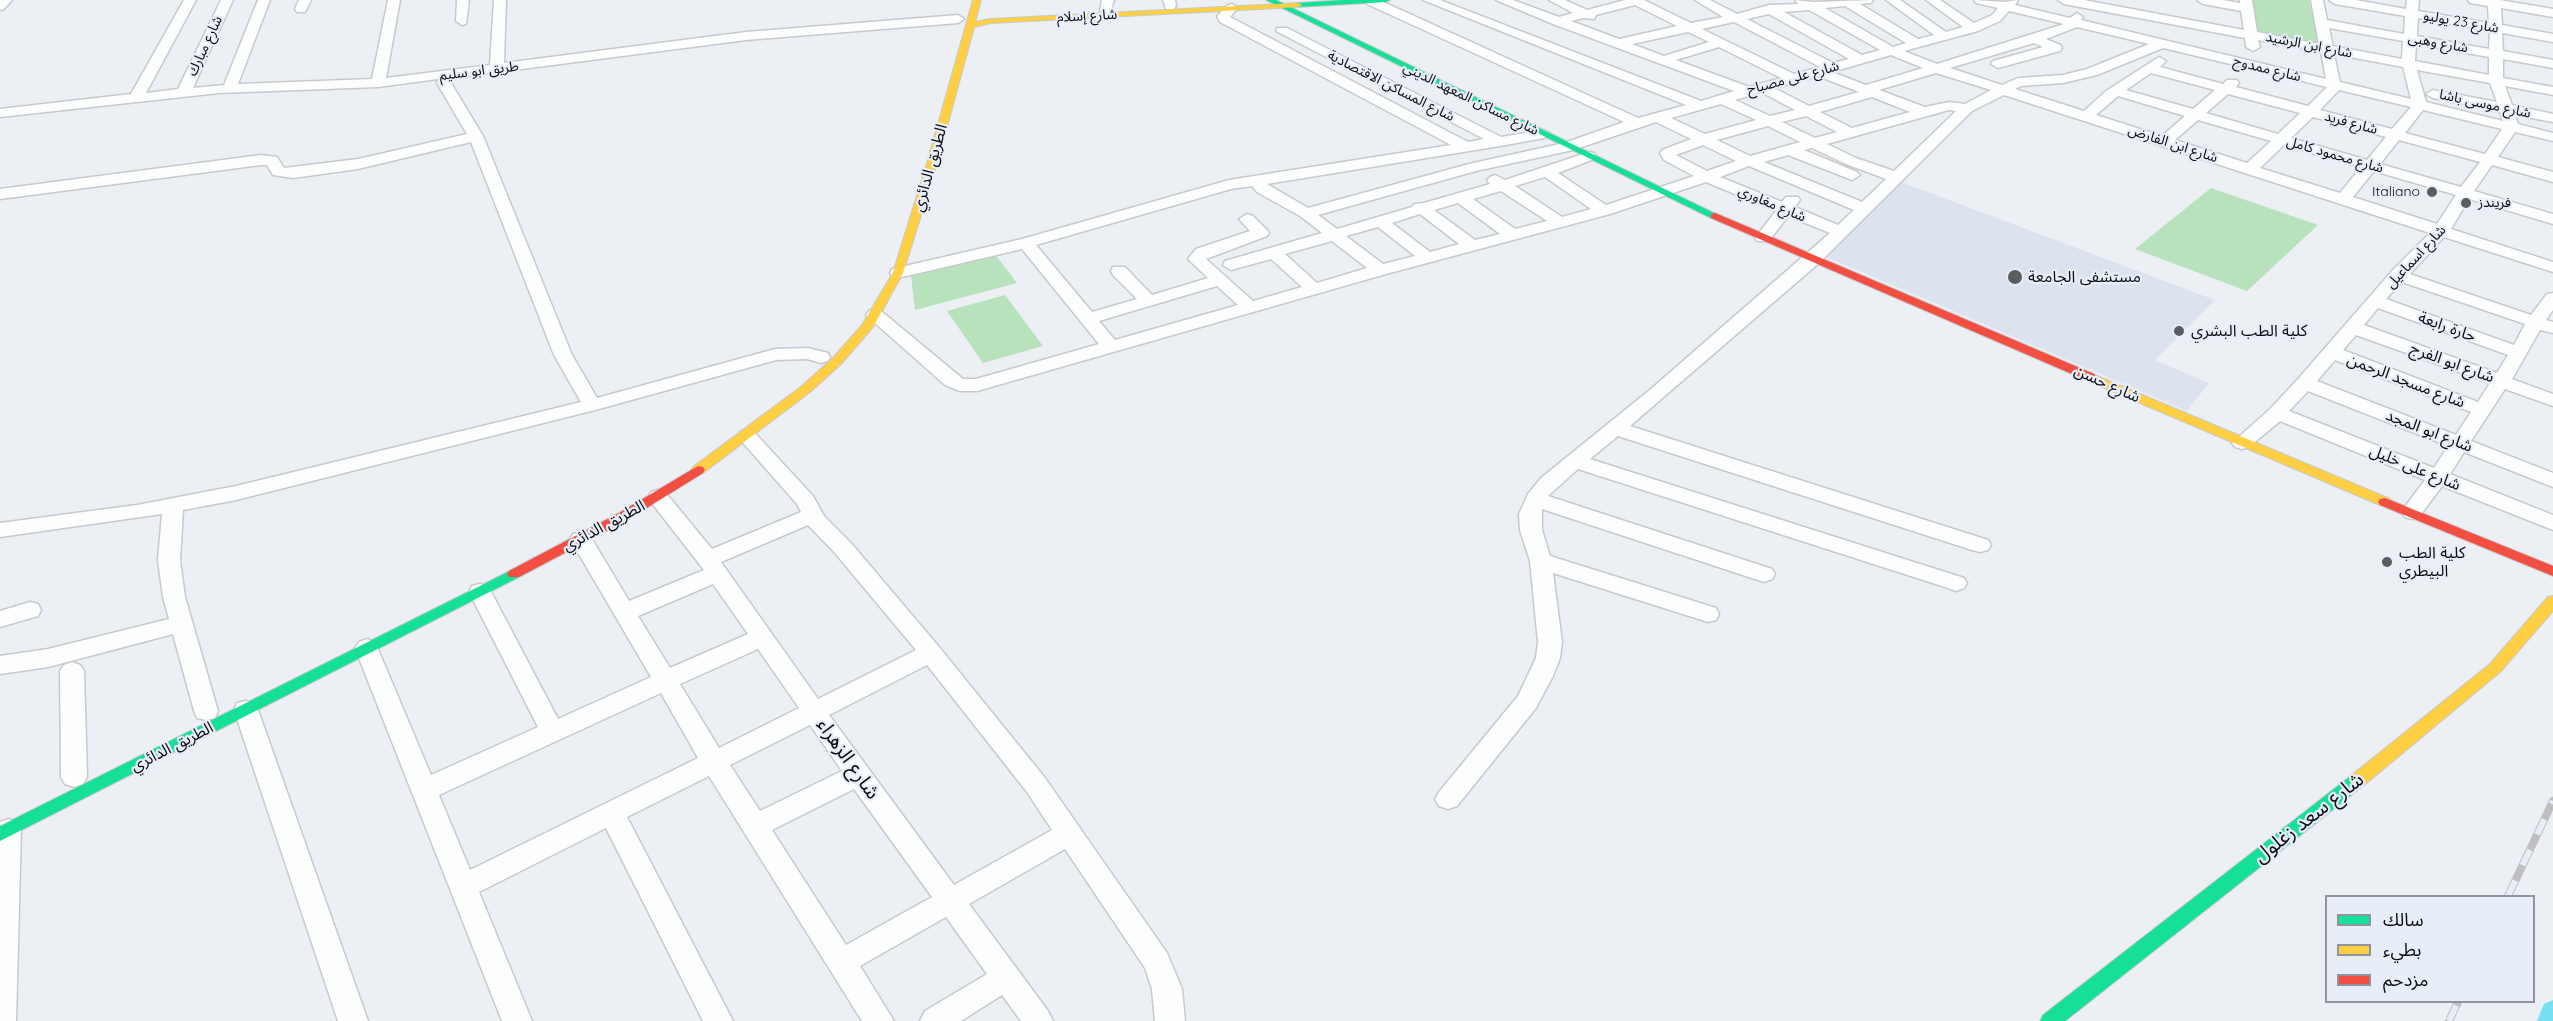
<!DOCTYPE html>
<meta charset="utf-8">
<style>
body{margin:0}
#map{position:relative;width:2553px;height:1021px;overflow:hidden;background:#eceff4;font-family:Quicksand,"Noto Sans Arabic",sans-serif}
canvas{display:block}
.legend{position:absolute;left:2325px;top:895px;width:210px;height:108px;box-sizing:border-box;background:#e8eef8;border:2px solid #90949c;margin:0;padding:8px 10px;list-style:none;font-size:18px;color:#0c0e11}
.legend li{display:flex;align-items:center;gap:12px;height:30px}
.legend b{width:30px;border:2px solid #90949c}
</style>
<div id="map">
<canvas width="2553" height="1021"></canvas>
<ul class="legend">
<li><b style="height:8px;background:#16e098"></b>سالك</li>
<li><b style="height:8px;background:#ffcf43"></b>بطيء</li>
<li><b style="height:8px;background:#f24e42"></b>مزدحم</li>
</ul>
</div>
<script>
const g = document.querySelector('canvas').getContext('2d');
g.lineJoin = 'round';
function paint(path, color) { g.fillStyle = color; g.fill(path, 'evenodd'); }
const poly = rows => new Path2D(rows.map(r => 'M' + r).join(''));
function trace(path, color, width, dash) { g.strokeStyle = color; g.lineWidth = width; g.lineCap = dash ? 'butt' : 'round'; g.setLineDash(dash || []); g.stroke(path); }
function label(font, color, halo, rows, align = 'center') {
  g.font = font + ' Quicksand,"Noto Sans Arabic",sans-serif'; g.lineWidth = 4.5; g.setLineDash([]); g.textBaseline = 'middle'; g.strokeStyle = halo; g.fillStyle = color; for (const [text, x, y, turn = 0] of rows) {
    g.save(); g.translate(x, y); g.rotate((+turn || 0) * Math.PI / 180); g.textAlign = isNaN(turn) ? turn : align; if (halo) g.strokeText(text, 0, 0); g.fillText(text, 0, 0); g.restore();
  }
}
paint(poly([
 [1901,182,2215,300,2155,360,2209,383,2187,411,1822,255]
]), '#dde3ee');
paint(poly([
 [2249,0,2309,0,2320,44,2254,33],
 [2211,188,2318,225,2247,291,2135,249],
 [994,253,1017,283,915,310,911,275],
 [1005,295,1043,346,983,363,947,311]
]), '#b7e2bc');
paint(poly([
 [2553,1000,2553,1021,2537,1021,2544,1004,2553,1000]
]), '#74e0f1');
const street = poly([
 [0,0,12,0,4,9,0,10,0,0],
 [184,0,196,0,146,93,178,89,221,0,233,0,193,88,224,85,258,0,270,0,238,84,372,79,388,0,400,0,386,78,490,65,494,0,506,0,504,63,746,32,958,15,964,19,958,23,746,40,452,78,451,83,483,136,572,355,597,398,775,349,808,348,828,353,830,357,828,361,821,363,807,359,776,360,599,409,236,500,183,510,180,560,185,597,218,711,215,718,206,720,197,718,194,711,173,634,48,667,0,674,0,656,48,649,169,619,163,597,158,560,162,514,0,537,0,523,137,505,236,486,581,402,554,355,471,142,358,169,293,178,273,175,267,165,261,165,0,199,0,189,261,155,277,157,284,168,358,159,467,134,437,83,438,79,378,87,219,93,0,117,0,109,131,94,184,0],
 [299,0,311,0,305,12,297,12,295,9,299,0],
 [457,0,469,0,466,24,462,25,456,21,457,0],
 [1102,0,1114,0,1110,13,1106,14,1100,10,1102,0],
 [1163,0,1175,0,1176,6,1174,9,1166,9,1163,0],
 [1366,0,1379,0,1638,118,1686,105,1423,0,1440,0,1701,101,1734,91,1553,24,1496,0,1513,0,1559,17,1573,13,1549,0,1565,0,1587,10,1625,0,1644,0,1691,23,1723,17,1695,0,1710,0,1737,14,1769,5,1798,4,1795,0,1813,2,1873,0,1871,3,1860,4,1918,39,1934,35,1886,0,1900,0,1946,32,1963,27,1926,0,1940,0,1974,23,1992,15,1998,8,1976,3,1974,0,2004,2,2018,0,2015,5,2070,18,2077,13,2083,17,2081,20,2326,79,2321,52,2258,40,2260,47,2253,51,2246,47,2245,38,2064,4,2058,0,2084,0,2244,30,2241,11,2203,4,2197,0,2223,0,2240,3,2240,0,2252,0,2257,32,2319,44,2311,0,2323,0,2327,20,2404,34,2405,16,2335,4,2329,0,2356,0,2406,9,2407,0,2419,0,2418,11,2489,23,2488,6,2470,3,2468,0,2500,0,2553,9,2553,17,2501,8,2502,25,2553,34,2553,42,2502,33,2503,51,2553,60,2553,68,2503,59,2503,78,2553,87,2553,95,2505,86,2512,105,2553,114,2553,122,2515,115,2518,124,2553,133,2553,141,2515,132,2498,157,2553,172,2553,182,2492,165,2474,191,2553,214,2553,224,2469,199,2451,229,2553,262,2553,272,2444,237,2410,274,2531,315,2547,294,2553,293,2553,310,2546,320,2553,322,2553,333,2540,330,2512,379,2553,394,2553,406,2505,389,2471,441,2553,473,2553,487,2464,452,2450,474,2553,515,2553,530,2442,486,2419,517,2412,519,2405,517,2401,512,2425,480,2280,421,2249,447,2242,449,2235,447,2232,443,2270,409,2298,379,2392,271,2430,233,2004,95,1972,111,1819,263,1630,426,1988,540,1991,545,1988,550,1980,552,1972,550,1618,436,1590,459,1964,578,1967,583,1964,588,1956,591,1948,588,1578,469,1548,496,1772,569,1775,574,1772,579,1764,582,1542,509,1542,530,1550,556,1716,608,1719,614,1716,620,1708,622,1553,573,1562,642,1560,658,1553,676,1536,708,1457,806,1448,809,1439,806,1435,799,1439,792,1518,696,1536,658,1538,642,1530,561,1520,530,1519,514,1528,494,1541,478,1651,389,1830,233,1788,216,1769,241,1757,241,1755,238,1776,211,1706,182,1610,214,1386,274,977,391,960,391,945,385,866,315,869,311,875,310,881,311,963,379,976,379,1099,344,1022,249,898,278,892,277,890,273,892,269,1022,239,1229,180,1451,145,1220,22,1217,16,1228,5,1232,4,1238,8,1230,17,1468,142,1484,139,1276,31,1277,28,1287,28,1501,137,1544,130,1551,134,1544,138,1500,146,1267,184,1308,208,1469,164,1564,143,1624,122,1367,4,1366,0],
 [1635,5,1677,26,1619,39,1571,21,1584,18,1594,19,1596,15,1635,5],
 [1845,6,1906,43,1893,47,1825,8,1845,6],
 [1809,10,1880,50,1862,55,1784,12,1809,10],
 [2009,11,2064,24,1937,64,1904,51,1978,31,2000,21,2009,11],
 [1769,14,1849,59,1833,63,1747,19,1769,14],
 [2418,18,2490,31,2489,49,2417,36,2418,18],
 [1734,22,1820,67,1794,74,1702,29,1734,22],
 [2077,27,2149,44,2087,69,2063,75,2018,78,2002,85,1950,68,2034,43,2043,47,1993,61,1991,64,1998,68,2060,51,2062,48,2060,45,2046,39,2077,27],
 [2329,28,2403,41,2402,59,2333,46,2329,28],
 [1688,32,1709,42,1664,56,1632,44,1688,32],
 [2416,44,2489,57,2489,75,2415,61,2416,44],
 [1719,47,1781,78,1749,87,1676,60,1719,47],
 [2163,48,2327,87,2308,106,2236,87,2239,83,2237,80,2227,80,2223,84,2160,67,2166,61,2159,57,2106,91,2084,111,2015,89,2021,86,2063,83,2097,75,2163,48],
 [2334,54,2403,67,2411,99,2340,82,2334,54],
 [1891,55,1923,68,1866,85,1832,72,1891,55],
 [2417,70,2490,83,2497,102,2433,90,2426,94,2433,98,2500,112,2503,121,2426,102,2417,70],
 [1936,73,1991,90,1965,104,1949,102,1925,107,1879,90,1936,73],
 [2151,73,2215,90,2193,109,2126,90,2151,73],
 [1818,76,1859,92,1809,106,1774,88,1818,76],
 [2339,90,2411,107,2392,129,2320,110,2339,90],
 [1761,92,1795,110,1770,116,1735,100,1761,92],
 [2228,94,2300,113,2278,134,2206,113,2228,94],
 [2118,96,2185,116,2162,136,2096,115,2118,96],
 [1872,97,1910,112,1852,128,1820,112,1872,97],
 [1721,104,1756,120,1705,134,1671,118,1721,104],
 [1949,110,1956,111,1894,171,1856,158,1827,144,1949,110],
 [2423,110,2502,129,2485,154,2405,133,2423,110],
 [1806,116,1837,132,1815,138,1782,122,1806,116],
 [2313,117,2386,137,2367,160,2291,138,2313,117],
 [2198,120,2271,141,2247,163,2175,140,2198,120],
 [1656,122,1691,139,1662,150,1660,153,1664,160,1694,176,1606,205,1558,173,1594,159,1596,156,1594,153,1589,152,1505,180,1495,175,1490,177,1487,180,1490,184,1424,203,1414,204,1412,207,1337,229,1318,215,1476,171,1573,150,1656,122],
 [1768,126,1800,142,1750,156,1717,140,1768,126],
 [2399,140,2480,162,2461,187,2380,164,2399,140],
 [1703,145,1736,161,1707,171,1676,155,1703,145],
 [2284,145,2361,167,2340,193,2260,168,2284,145],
 [1812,148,1846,164,1886,179,1862,202,1764,162,1788,155,1847,178,1852,180,1860,175,1857,172,1804,150,1812,148],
 [1749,166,1854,210,1838,225,1795,207,1800,200,1798,197,1786,197,1782,202,1720,177,1749,166],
 [2374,171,2456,195,2437,224,2353,197,2374,171],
 [1545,177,1591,209,1562,217,1515,186,1545,177],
 [1252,186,1257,192,1300,216,1322,233,1225,261,1223,265,1231,270,1271,259,1302,287,1253,301,1206,259,1267,236,1269,233,1267,230,1253,216,1247,214,1239,219,1250,231,1196,249,1188,259,1208,278,1152,295,1125,267,1113,267,1111,271,1113,275,1137,299,1092,312,1036,245,1231,189,1252,186],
 [1501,191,1547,221,1515,229,1473,199,1501,191],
 [1458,203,1500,234,1475,240,1434,210,1458,203],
 [1420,214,1459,244,1430,252,1392,223,1420,214],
 [1378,227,1415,256,1383,264,1346,236,1378,227],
 [1332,241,1367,268,1317,283,1285,254,1332,241],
 [2402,282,2525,324,2514,345,2386,299,2402,282],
 [1217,286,1238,305,1115,340,1099,321,1217,286],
 [2378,308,2508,355,2497,373,2364,325,2378,308],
 [2356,335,2490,383,2478,402,2343,350,2356,335],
 [2335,360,2471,412,2456,435,2317,381,2335,360],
 [2308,391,2448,446,2434,468,2289,411,2308,391],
 [747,430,754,432,813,496,824,516,851,543,939,647,1045,778,1167,953,1182,989,1185,1021,1155,1021,1152,989,1145,968,1065,849,969,904,1048,1011,1053,1021,1021,1021,1002,995,961,1021,920,1021,925,1011,987,974,946,917,860,966,894,1021,862,1021,709,776,627,817,733,1021,703,1021,606,828,479,892,532,1021,502,1021,355,648,359,642,367,639,375,642,431,775,538,727,469,592,472,586,480,584,488,586,558,719,651,677,570,539,573,534,581,532,589,534,629,601,704,570,651,502,648,497,651,492,658,490,665,492,712,549,801,512,797,504,737,436,740,432,747,430],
 [808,525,835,553,916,650,818,699,721,562,808,525],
 [713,584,748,634,670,668,638,616,713,584],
 [758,649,799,708,719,748,680,684,758,649],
 [927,665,1027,792,1052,830,954,885,829,715,927,665],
 [661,693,698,758,470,870,439,795,661,693],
 [810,725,842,771,760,811,730,765,810,725],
 [854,789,932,897,846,945,772,830,854,789],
 [30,602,38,604,41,610,38,616,0,627,0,611,30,602],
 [72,662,80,665,84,671,87,777,83,784,74,787,65,784,61,777,60,671,64,665,72,662],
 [246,701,255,703,258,710,368,1021,338,1021,234,710,237,703,246,701],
 [8,819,17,822,21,830,16,1021,0,1021,0,822,8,819]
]);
const fast = poly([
 [1266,0,1276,0,1720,216,1719,218,1711,218,1266,0],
 [1344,0,1390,0,1386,2,1298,7,1294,5,1298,3,1344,0],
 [514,569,521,574,519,577,0,841,0,826,514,569],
 [2358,773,2364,775,2366,780,2364,785,2065,1021,2040,1021,2043,1015,2352,775,2358,773]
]);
const slow = poly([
 [973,0,981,0,975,22,991,19,1298,3,1302,5,1298,7,991,23,974,27,938,160,903,273,873,327,841,364,810,392,703,473,693,473,691,470,693,467,802,386,833,358,862,325,893,273,928,160,973,0],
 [2090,373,2390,499,2392,502,2385,506,2380,505,2086,380,2084,377,2090,373],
 [2553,596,2553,611,2500,672,2364,785,2358,787,2352,785,2350,780,2352,775,2490,664,2548,597,2553,596]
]);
const jam = poly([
 [1715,213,2094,374,2096,377,2094,380,2086,380,1711,218,1711,214,1715,213],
 [698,466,703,467,705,470,703,473,629,519,519,577,509,577,507,574,509,571,619,513,698,466],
 [2385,498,2553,566,2553,576,2380,505,2378,502,2380,499,2385,498]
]);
trace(street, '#c7c9cd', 3);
trace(fast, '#c7c9cd', 2);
trace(slow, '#c7c9cd', 2);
trace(jam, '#c7c9cd', 2);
paint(street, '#fcfdfd');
paint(fast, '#16e098');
paint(slow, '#ffcf43');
paint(jam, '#f24e42');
const rail = poly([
 [2508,896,2553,801],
 [2449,1021,2458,1002]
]);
trace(rail, '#bfbfc1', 8);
trace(rail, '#e8eef8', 6, [17]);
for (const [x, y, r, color] of [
 [2432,192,6,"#5a5d60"],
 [2466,203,6,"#5a5d60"],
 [2015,277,8,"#5a5d60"],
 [2179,331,6,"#5a5d60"],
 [2387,562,6,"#5a5d60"]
]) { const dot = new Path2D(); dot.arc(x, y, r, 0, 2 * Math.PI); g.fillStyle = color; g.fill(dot); trace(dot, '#e8eef8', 2); }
label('14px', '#0c0e11', '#e8eef8', [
 ["شارع إسلام",1087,16,-3],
 ["شارع 23 يوليو",2461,22,10],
 ["شارع وهبى",2438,43,10],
 ["شارع ابن الرشيد",2309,45,11],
 ["شارع مبارك",205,46,-65],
 ["شارع ممدوح",2267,69,14],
 ["طريق ابو سليم",479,71,-7],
 ["شارع على مصباح",1793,78,-15],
 ["شارع المساكن الاقتصادية",1391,86,27],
 ["شارع مساكن المعهد الديني",1471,99,26],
 ["شارع موسى باشا",2485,104,12],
 ["شارع فريد",2351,123,15],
 ["شارع ابن الفارض",2173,144,18],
 ["شارع محمود كامل",2335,155,16],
 ["شارع مغاوري",1772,204,23],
 ["شارع اسماعيل",2416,257,-47]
]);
label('14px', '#0c0e11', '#e8eef8', [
 ["Italiano",2420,192],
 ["فريندز",2478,203,"left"]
], 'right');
label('16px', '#0c0e11', '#e8eef8', [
 ["الطريق الدائري",930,168,-74],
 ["حارة رابعة",2447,327,20],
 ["شارع ابو الفرج",2452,363,20],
 ["شارع مسجد الرحمن",2406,381,21],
 ["شارع حسن",2107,384,24],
 ["شارع ابو المجد",2429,431,21],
 ["شارع على خليل",2415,468,22],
 ["الطريق الدائري",604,526,-28],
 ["الطريق الدائري",172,747,-27]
]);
label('16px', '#0c0e11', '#e8eef8', [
 ["مستشفى الجامعة",2028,277],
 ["كلية الطب البشري",2191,331],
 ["كلية الطب",2399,553],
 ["البيطري",2399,571]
], 'left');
label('20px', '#0c0e11', '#e8eef8', [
 ["شارع الزهراء",848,759,55],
 ["شارع سعد زغلول",2309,818,-38]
]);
</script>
